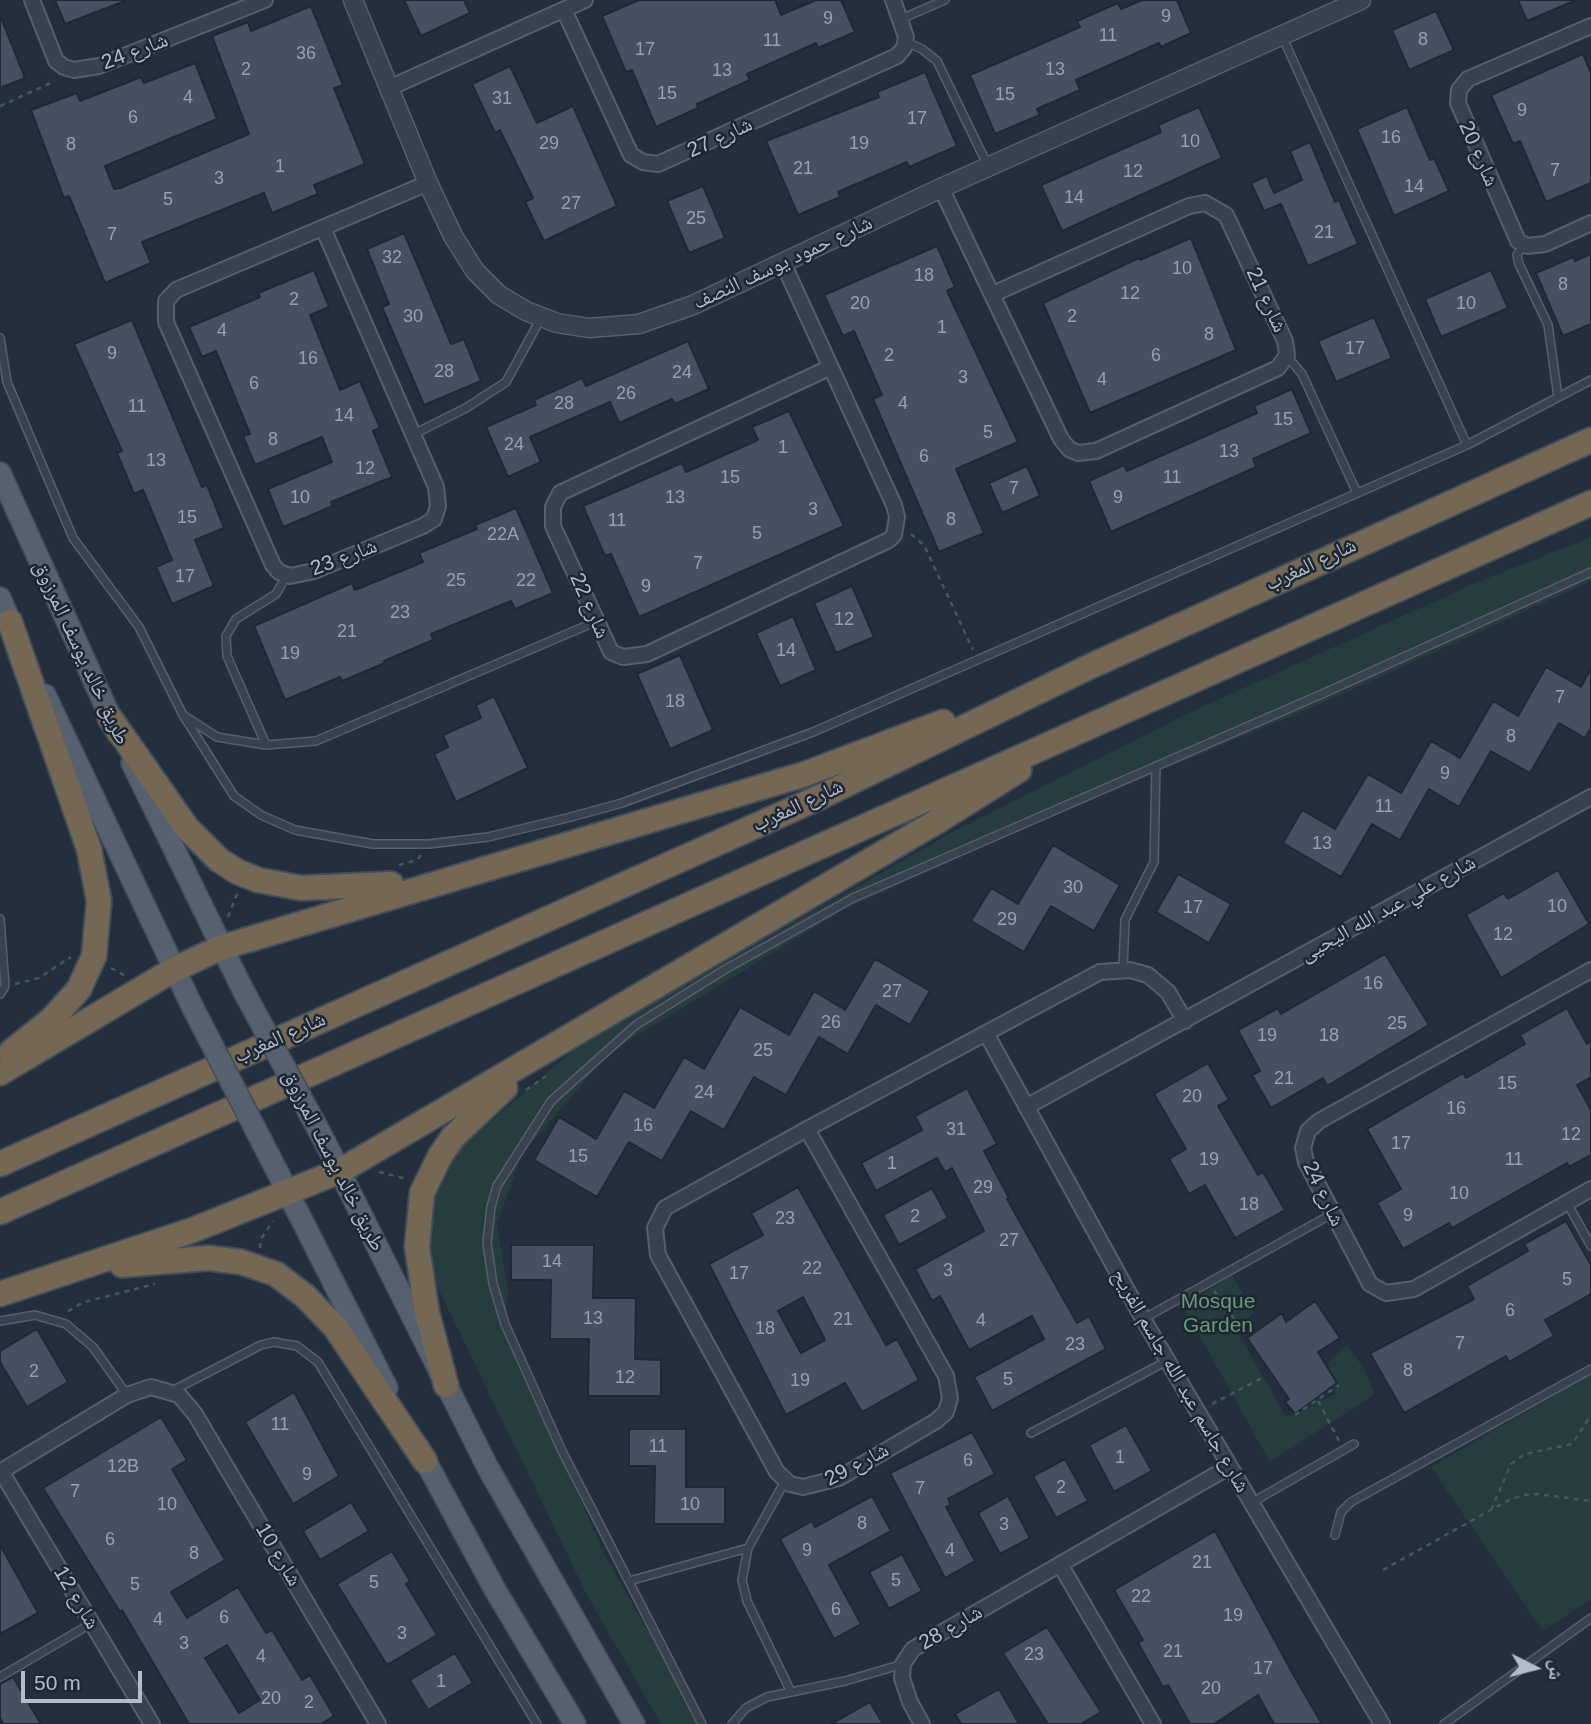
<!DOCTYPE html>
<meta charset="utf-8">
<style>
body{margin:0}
#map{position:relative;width:1591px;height:1724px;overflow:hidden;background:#242f3e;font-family:Helvetica,"Noto Naskh Arabic",sans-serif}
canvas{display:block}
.north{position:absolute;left:1500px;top:1633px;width:70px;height:70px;-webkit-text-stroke:5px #1d2633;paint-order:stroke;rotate:96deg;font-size:19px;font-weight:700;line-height:28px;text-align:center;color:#b4bcc9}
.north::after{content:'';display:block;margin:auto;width:24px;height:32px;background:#b4bcc9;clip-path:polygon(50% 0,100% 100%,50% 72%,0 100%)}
.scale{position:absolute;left:21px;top:1671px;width:121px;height:32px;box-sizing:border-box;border:4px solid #b4bcc9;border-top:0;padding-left:9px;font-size:21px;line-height:24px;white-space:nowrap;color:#b4bcc9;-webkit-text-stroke:5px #1d2633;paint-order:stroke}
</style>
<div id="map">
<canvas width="1591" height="1724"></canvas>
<div class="north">ش</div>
<div class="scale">50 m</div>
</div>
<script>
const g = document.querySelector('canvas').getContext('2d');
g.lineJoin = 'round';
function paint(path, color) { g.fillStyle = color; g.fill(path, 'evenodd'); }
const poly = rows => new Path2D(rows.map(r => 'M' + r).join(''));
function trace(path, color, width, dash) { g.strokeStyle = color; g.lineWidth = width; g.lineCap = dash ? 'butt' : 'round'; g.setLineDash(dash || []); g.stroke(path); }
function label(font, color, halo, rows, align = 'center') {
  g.font = font + ' Helvetica,"Noto Naskh Arabic",sans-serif'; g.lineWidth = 5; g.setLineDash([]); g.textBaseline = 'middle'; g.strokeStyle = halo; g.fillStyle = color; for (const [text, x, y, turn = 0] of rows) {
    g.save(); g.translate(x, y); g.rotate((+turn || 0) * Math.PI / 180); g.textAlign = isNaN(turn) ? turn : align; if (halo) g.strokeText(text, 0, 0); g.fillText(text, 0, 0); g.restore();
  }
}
paint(poly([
 [1591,537,1591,581,1327,701,1022,829,843,910,610,1052,522,1154,497,1224,508,1293,505,1324,604,1554,701,1724,661,1724,587,1595,438,1288,423,1226,435,1169,581,1044,949,834,1182,716,1473,584],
 [1232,1275,1254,1313,1237,1331,1286,1417,1336,1394,1328,1363,1347,1345,1363,1367,1375,1394,1270,1462,1183,1306],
 [1591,1374,1591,1599,1543,1631,1431,1467]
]), '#263c3f');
const building = poly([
 [55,0,124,0,125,1,65,24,55,0],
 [404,0,464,0,470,13,421,36,404,0],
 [639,0,775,0,781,15,816,0,841,0,855,32,818,48,816,43,747,74,750,80,697,104,698,108,656,127,632,70,626,72,602,16,639,0],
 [1142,0,1177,0,1191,33,1161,47,1159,43,1076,80,1080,90,1037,109,1040,115,995,134,970,75,1080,27,1077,21,1118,3,1121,9,1142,0],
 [1518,0,1576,0,1527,21,1518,0],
 [311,6,343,85,334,88,365,164,314,185,318,194,272,213,264,193,142,242,151,263,105,283,69,196,64,198,31,110,77,93,80,101,141,77,144,83,195,63,217,119,105,166,114,189,120,188,249,134,212,36,248,22,251,31,311,6],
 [1436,11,1454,50,1409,70,1392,30,1436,11],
 [0,15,25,78,0,88,0,15],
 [1583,54,1591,73,1591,183,1546,202,1520,141,1513,144,1491,95,1583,54],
 [510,66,537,123,573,106,617,206,544,241,525,202,533,198,500,130,495,133,472,84,510,66],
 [925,72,957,146,909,167,907,162,838,192,840,197,798,215,766,141,879,97,877,92,925,72],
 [1199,107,1222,158,1062,231,1041,185,1161,132,1158,125,1199,107],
 [1407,107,1430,160,1434,158,1449,191,1394,216,1357,129,1407,107],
 [1310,142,1335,202,1339,200,1358,244,1308,266,1281,204,1264,211,1251,183,1267,176,1274,193,1302,180,1290,151,1310,142],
 [703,186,725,238,689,253,667,201,703,186],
 [404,233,451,344,464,339,481,381,424,405,382,307,389,304,367,249,404,233],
 [1191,238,1236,350,1090,413,1043,303,1139,258,1140,260,1191,238],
 [937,246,955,287,947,291,1018,442,956,469,984,533,939,552,873,399,882,395,854,331,843,336,824,295,937,246],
 [1591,254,1591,324,1563,336,1536,273,1573,257,1575,261,1591,254],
 [314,270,329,307,310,315,340,390,360,381,380,428,373,431,392,477,331,502,333,506,283,527,268,489,332,462,322,437,255,465,243,436,250,434,216,351,202,357,189,327,260,297,258,293,314,270],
 [1491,270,1508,308,1441,337,1425,299,1491,270],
 [1374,317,1392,358,1336,382,1318,341,1374,317],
 [132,320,202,487,207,485,224,528,195,540,214,586,172,604,156,567,172,560,143,490,134,494,117,453,122,451,74,344,132,320],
 [688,341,709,389,675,404,672,399,619,423,610,402,530,437,541,462,508,477,486,427,536,405,534,400,582,378,586,386,688,341],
 [1292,389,1311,433,1253,459,1256,467,1111,532,1089,481,1124,465,1127,471,1257,413,1254,406,1292,389],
 [789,411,844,526,639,617,611,554,605,556,583,506,682,463,686,472,758,440,752,427,789,411],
 [1027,466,1040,496,1002,513,989,483,1027,466],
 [516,508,553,593,515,609,511,601,431,634,433,640,384,661,385,663,342,681,340,677,285,700,254,626,352,583,355,590,423,562,419,553,477,529,475,525,516,508],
 [852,586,874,637,836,653,814,603,852,586],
 [793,616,816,670,780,686,756,633,793,616],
 [680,655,713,730,670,749,637,674,680,655],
 [1546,667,1581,687,1591,668,1591,728,1585,738,1559,723,1530,773,1491,751,1459,807,1429,789,1400,840,1372,824,1341,877,1283,843,1302,810,1335,829,1368,774,1401,793,1431,741,1460,758,1493,701,1518,716,1546,667],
 [494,696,528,768,456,802,434,754,448,747,443,735,481,718,476,705,494,696],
 [1053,845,1120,885,1094,931,1051,906,1024,952,971,921,991,888,1018,904,1053,845],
 [1558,870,1589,924,1501,978,1466,915,1504,893,1508,899,1558,870],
 [1178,874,1231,904,1209,943,1156,912,1178,874],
 [1385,954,1429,1025,1327,1086,1323,1078,1271,1108,1252,1075,1260,1071,1238,1030,1278,1008,1281,1014,1385,954],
 [875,959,930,991,910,1025,876,1005,848,1054,819,1037,786,1095,754,1077,724,1130,691,1111,662,1161,629,1142,597,1197,534,1160,559,1117,596,1139,624,1091,654,1108,684,1057,704,1069,740,1007,789,1035,814,991,845,1010,875,959],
 [1567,1008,1587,1044,1591,1041,1591,1077,1577,1085,1591,1110,1591,1155,1569,1167,1567,1163,1452,1228,1449,1223,1403,1249,1377,1203,1401,1189,1367,1129,1463,1073,1466,1078,1525,1044,1520,1035,1567,1008],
 [1208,1063,1229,1100,1218,1106,1258,1175,1263,1172,1285,1210,1235,1238,1205,1185,1189,1194,1169,1159,1186,1149,1154,1094,1208,1063],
 [967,1088,997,1144,984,1151,1009,1198,1007,1199,1077,1323,1089,1316,1106,1349,992,1411,974,1377,1044,1339,1032,1316,969,1350,940,1296,932,1301,915,1269,984,1231,952,1168,945,1172,937,1158,876,1191,861,1163,922,1130,915,1116,967,1088],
 [798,1187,886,1345,897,1339,919,1380,862,1412,845,1383,786,1415,709,1264,763,1235,751,1213,798,1187],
 [803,1297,825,1340,801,1353,778,1311,803,1297],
 [932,1188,948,1218,899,1245,883,1215,932,1188],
 [1566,1221,1591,1265,1591,1294,1545,1320,1554,1336,1509,1362,1506,1356,1404,1413,1370,1353,1474,1299,1467,1286,1528,1251,1524,1244,1566,1221],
 [511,1245,594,1245,593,1298,636,1298,635,1359,661,1360,661,1396,588,1396,589,1339,550,1339,551,1280,511,1280,511,1245],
 [1315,1301,1340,1338,1318,1352,1337,1383,1295,1414,1285,1402,1289,1399,1247,1338,1282,1313,1286,1322,1315,1301],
 [37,1329,68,1382,27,1407,0,1362,0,1351,37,1329],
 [294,1392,339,1476,293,1504,245,1422,294,1392],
 [161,1417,187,1460,172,1469,225,1560,171,1592,187,1618,238,1587,266,1633,272,1630,302,1680,310,1675,334,1716,321,1724,189,1724,122,1610,120,1612,43,1488,161,1417],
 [227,1645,260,1700,239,1713,205,1658,227,1645],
 [1126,1425,1152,1471,1114,1492,1089,1445,1126,1425],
 [629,1429,686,1429,686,1487,725,1487,725,1524,654,1524,655,1466,629,1466,629,1429],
 [972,1432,995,1474,948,1499,951,1505,946,1507,975,1561,945,1578,890,1473,972,1432],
 [1065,1459,1088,1501,1056,1518,1033,1476,1065,1459],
 [872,1496,891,1531,829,1565,861,1624,834,1639,780,1539,812,1521,815,1527,872,1496],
 [1008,1496,1030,1538,1000,1554,978,1513,1008,1496],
 [351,1502,369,1531,320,1560,303,1531,351,1502],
 [1215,1531,1293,1674,1322,1724,1274,1724,1258,1695,1214,1724,1190,1724,1168,1685,1163,1687,1138,1643,1143,1640,1114,1590,1215,1531],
 [0,1545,38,1613,0,1634,0,1545],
 [392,1551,410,1581,406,1584,437,1635,387,1665,337,1584,392,1551],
 [902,1554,922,1591,889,1609,869,1572,902,1554],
 [1047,1627,1101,1712,1081,1724,1048,1724,1003,1653,1047,1627],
 [455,1653,473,1683,428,1710,410,1680,455,1653],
 [13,1677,41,1724,3,1724,0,1718,0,1684,13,1677],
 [999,1689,1019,1724,961,1724,955,1714,999,1689],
 [870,1702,883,1724,831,1724,870,1702]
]);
paint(building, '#455162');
trace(building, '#1f2835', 2);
const service = poly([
 [901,19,945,0],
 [1282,36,1467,445],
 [906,42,922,49,937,61,988,166],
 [1523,245,1517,255,1519,264,1548,325,1558,397],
 [0,338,7,382,73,538,139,627,183,715,217,737,266,745,316,741,595,622],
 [1287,356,1302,374,1357,493],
 [414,434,466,408,506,382,541,318],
 [183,715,234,796,261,815,295,830,373,844,429,844,488,837,567,818,622,803,813,732,1467,445,1591,380],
 [266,745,227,656,226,636,236,619,276,594,287,575],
 [0,919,5,986,0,994],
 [1123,969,1125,920,1154,862,1156,766],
 [1567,1203,1591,1246],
 [1143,1319,1332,1214],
 [0,1321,35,1315,66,1324,93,1347,127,1395],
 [172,1391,261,1345,274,1342,297,1346,318,1362,537,1724],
 [1031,1433,1167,1361],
 [785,1481,748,1548,742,1580,747,1601,791,1692],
 [1251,1503,1354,1444],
 [1335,1535,1341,1512,1351,1502,1591,1369],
 [629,1581,748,1548],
 [0,1677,92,1623],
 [702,1724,562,1451,505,1324,493,1284,487,1243,491,1207,497,1186,551,1101,636,1025,724,970,853,898,1322,694,1591,572],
 [732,1724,746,1708,767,1697,845,1681,903,1664],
 [1444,1724,1591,1618]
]);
const minor = poly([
 [32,0,56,61,64,67,74,70,99,66,265,0],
 [564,10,631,155,643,162,658,164,897,56,904,48,906,37,893,0],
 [1591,26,1468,79,1459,90,1458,103,1518,241,1527,246,1545,244,1591,223],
 [389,88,585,0],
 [941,188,1061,439,1069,449,1078,453,1096,451,1278,368,1287,355,1285,341,1226,215,1205,203,1189,206,993,294],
 [323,228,436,487,438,506,434,519,423,526,314,571,290,576,279,572,273,565,166,322,166,301,176,290,428,183],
 [783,263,894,505,897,517,894,535,889,540,647,654,623,657,611,652,553,526,553,507,560,493,829,368],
 [1591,970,1319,1121,1308,1131,1303,1148,1306,1162,1370,1284,1386,1293,1414,1289,1591,1189],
 [986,1033,1143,1319,1382,1724],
 [1026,1107,1591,797],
 [807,1129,946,1376,950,1398,946,1412,936,1421,839,1478,803,1487,790,1484,777,1472,658,1255,655,1228,665,1208,807,1129,1100,972,1130,970,1148,975,1168,992,1185,1021],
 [1,1471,152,1724],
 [0,1472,127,1395,151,1387,179,1395,195,1414,378,1724],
 [1061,1566,1153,1724],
 [922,1724,910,1702,902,1678,903,1664,913,1649,1229,1467]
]);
const tertiary = poly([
 [353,0,428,183,453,236,475,271,499,295,526,311,557,323,589,328,639,324,693,305,941,188,1361,0]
]);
const primary = poly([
 [0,473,118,734],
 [0,598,16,635],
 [45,695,191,1004],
 [132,763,243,990],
 [326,1144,488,1468,634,1724],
 [277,1171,387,1388],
 [418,1447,494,1588,575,1724]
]);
const motorway = poly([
 [10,622,89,849,99,901,94,956,79,989,52,1019,11,1052],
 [110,718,187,828,219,860,238,872,258,880,301,888,391,884],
 [0,1073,175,969,220,948,802,775,943,722],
 [0,1164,818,798,1091,666,1591,440],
 [0,1212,1591,503],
 [122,1265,208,1258,241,1262,276,1274,305,1296,335,1327,425,1461],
 [0,1294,193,1230,340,1171,936,822,1019,770],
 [446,1385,427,1313,417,1247,422,1193,440,1156,453,1137,505,1088]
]);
trace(service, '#565f6c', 10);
trace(minor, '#565f6c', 18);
trace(tertiary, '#565f6c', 21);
trace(primary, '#414a57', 24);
trace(motorway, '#434c59', 28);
trace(poly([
 [0,106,55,81],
 [911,534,924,545,973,650],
 [399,865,417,860,421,855],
 [228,917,237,894],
 [111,968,124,975],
 [15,984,39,978,71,957],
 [526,1090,546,1076],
 [379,1172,407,1179],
 [260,1248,261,1239,273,1221],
 [1214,1291,1238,1324],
 [68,1311,84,1302,155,1284],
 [1318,1401,1339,1441],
 [1212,1404,1262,1378],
 [1295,1415,1339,1385],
 [1491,1510,1511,1464,1525,1454,1572,1444,1591,1415],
 [1383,1570,1507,1501,1523,1495,1537,1494,1591,1501]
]), '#44595c', 2.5, [5, 5]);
trace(service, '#38414e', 7);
trace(minor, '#38414e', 14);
trace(tertiary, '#38414e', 18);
trace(primary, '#56606e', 21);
trace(motorway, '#746855', 24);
const primaryBridge = poly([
 [243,990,326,1144],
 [191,1004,277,1171]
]);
trace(primaryBridge, '#414a57', 24, []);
trace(primaryBridge, '#56606e', 21);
label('18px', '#98a1af', null, [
 ["9",1166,17],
 ["9",828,19],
 ["11",1108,36],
 ["8",1423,40],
 ["11",772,41],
 ["17",645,50],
 ["36",306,54],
 ["2",246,70],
 ["13",1055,70],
 ["13",722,71],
 ["15",667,94],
 ["15",1005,95],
 ["4",188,98],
 ["31",502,99],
 ["9",1522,111],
 ["6",133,118],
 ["17",917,119],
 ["16",1391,138],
 ["10",1190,142],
 ["29",549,144],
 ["19",859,144],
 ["8",71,145],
 ["1",280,167],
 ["21",803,169],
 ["7",1555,171],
 ["12",1133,172],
 ["3",219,179],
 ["14",1414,187],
 ["14",1074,198],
 ["5",168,200],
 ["27",571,204],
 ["25",696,219],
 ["21",1324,233],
 ["7",112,235],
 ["32",392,258],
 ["10",1182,269],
 ["18",924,276],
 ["8",1563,285],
 ["12",1130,294],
 ["2",294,300],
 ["20",860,304],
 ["10",1466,304],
 ["30",413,317],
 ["2",1072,317],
 ["1",942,328],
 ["4",222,331],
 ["8",1209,335],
 ["17",1355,349],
 ["9",112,354],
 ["2",889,356],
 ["6",1156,356],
 ["16",308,359],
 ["28",444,372],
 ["24",682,373],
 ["3",963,378],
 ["4",1102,380],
 ["6",254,384],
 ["26",626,394],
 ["28",564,404],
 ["4",903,404],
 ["11",137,407],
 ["14",344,416],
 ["15",1283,420],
 ["5",988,433],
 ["8",273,440],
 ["24",514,445],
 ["1",783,448],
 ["13",1229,452],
 ["6",924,457],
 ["13",156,461],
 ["12",365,469],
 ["15",730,478],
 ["11",1172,478],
 ["7",1014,489],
 ["10",300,498],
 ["13",675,498],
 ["9",1118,498],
 ["3",813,510],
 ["15",187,518],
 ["8",951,520],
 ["11",617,521],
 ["5",757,534],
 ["22A",503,535],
 ["7",698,564],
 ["17",185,577],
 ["25",456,581],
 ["22",526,581],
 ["9",646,587],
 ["23",400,613],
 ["12",844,620],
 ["21",347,632],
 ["14",786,651],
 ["19",290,654],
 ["7",1560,698],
 ["18",675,702],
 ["8",1511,737],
 ["9",1445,774],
 ["11",1384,807],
 ["13",1322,844],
 ["30",1073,888],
 ["10",1557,907],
 ["17",1193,908],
 ["29",1007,920],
 ["12",1503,935],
 ["16",1373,984],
 ["27",892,992],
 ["26",831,1023],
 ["25",1397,1024],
 ["19",1267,1036],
 ["18",1329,1036],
 ["25",763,1051],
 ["21",1284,1079],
 ["15",1507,1084],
 ["24",704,1093],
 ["20",1192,1097],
 ["16",1456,1109],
 ["16",643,1126],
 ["31",956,1130],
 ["12",1571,1135],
 ["17",1401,1144],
 ["15",578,1157],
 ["19",1209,1160],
 ["11",1514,1160],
 ["1",892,1164],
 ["29",983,1188],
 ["10",1459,1194],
 ["18",1249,1205],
 ["9",1408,1216],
 ["2",915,1217],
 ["23",785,1219],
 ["27",1009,1241],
 ["14",552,1262],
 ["22",812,1269],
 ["3",948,1271],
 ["17",739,1274],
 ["5",1567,1280],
 ["6",1510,1311],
 ["13",593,1319],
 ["21",843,1320],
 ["4",981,1321],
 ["18",765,1329],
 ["7",1460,1344],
 ["23",1075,1345],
 ["8",1408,1371],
 ["2",34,1372],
 ["12",625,1378],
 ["5",1008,1380],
 ["19",800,1381],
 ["11",280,1425],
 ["11",658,1447],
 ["1",1120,1458],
 ["6",968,1461],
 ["12B",123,1467],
 ["9",307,1475],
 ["2",1061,1488],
 ["7",920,1489],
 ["7",75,1492],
 ["10",167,1505],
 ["10",690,1505],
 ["8",862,1524],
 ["3",1004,1525],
 ["6",110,1540],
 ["9",807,1551],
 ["4",950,1551],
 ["8",194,1554],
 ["21",1202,1563],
 ["5",896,1581],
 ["5",374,1583],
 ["5",135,1585],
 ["22",1141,1597],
 ["6",836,1610],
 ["19",1233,1616],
 ["6",224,1618],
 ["4",158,1620],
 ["3",402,1634],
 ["3",184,1644],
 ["21",1173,1652],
 ["23",1034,1655],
 ["4",261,1657],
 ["17",1263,1669],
 ["1",441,1682],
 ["20",1211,1689],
 ["20",271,1699],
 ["2",309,1703]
]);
label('21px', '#b4bcc9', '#1d2633', [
 ["شارع 24",135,52,-21],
 ["شارع 27",720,138,-25],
 ["شارع 20",1478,154,66],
 ["شارع حمود يوسف النصف",783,263,-25],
 ["شارع 21",1266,300,65],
 ["شارع 23",344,558,-21],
 ["شارع المغرب",1311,565,-25],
 ["شارع 22",589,606,66],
 ["طريق خالد يوسف المرزوق",81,653,65],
 ["شارع المغرب",798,806,-25],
 ["شارع علي عبد الله اليحيى",1388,909,-29],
 ["شارع المغرب",280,1038,-24],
 ["طريق خالد يوسف المرزوق",333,1161,63],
 ["شارع 24",1323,1194,64],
 ["شارع جاسم عبد الله جاسم الفريح",1180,1381,60],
 ["شارع 29",857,1465,-28],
 ["شارع 10",278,1555,59],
 ["شارع 12",76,1598,59],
 ["شارع 28",951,1628,-30]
]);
label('21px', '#6b9a76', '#1d2633', [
 ["Mosque",1218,1302],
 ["Garden",1218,1326]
]);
</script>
